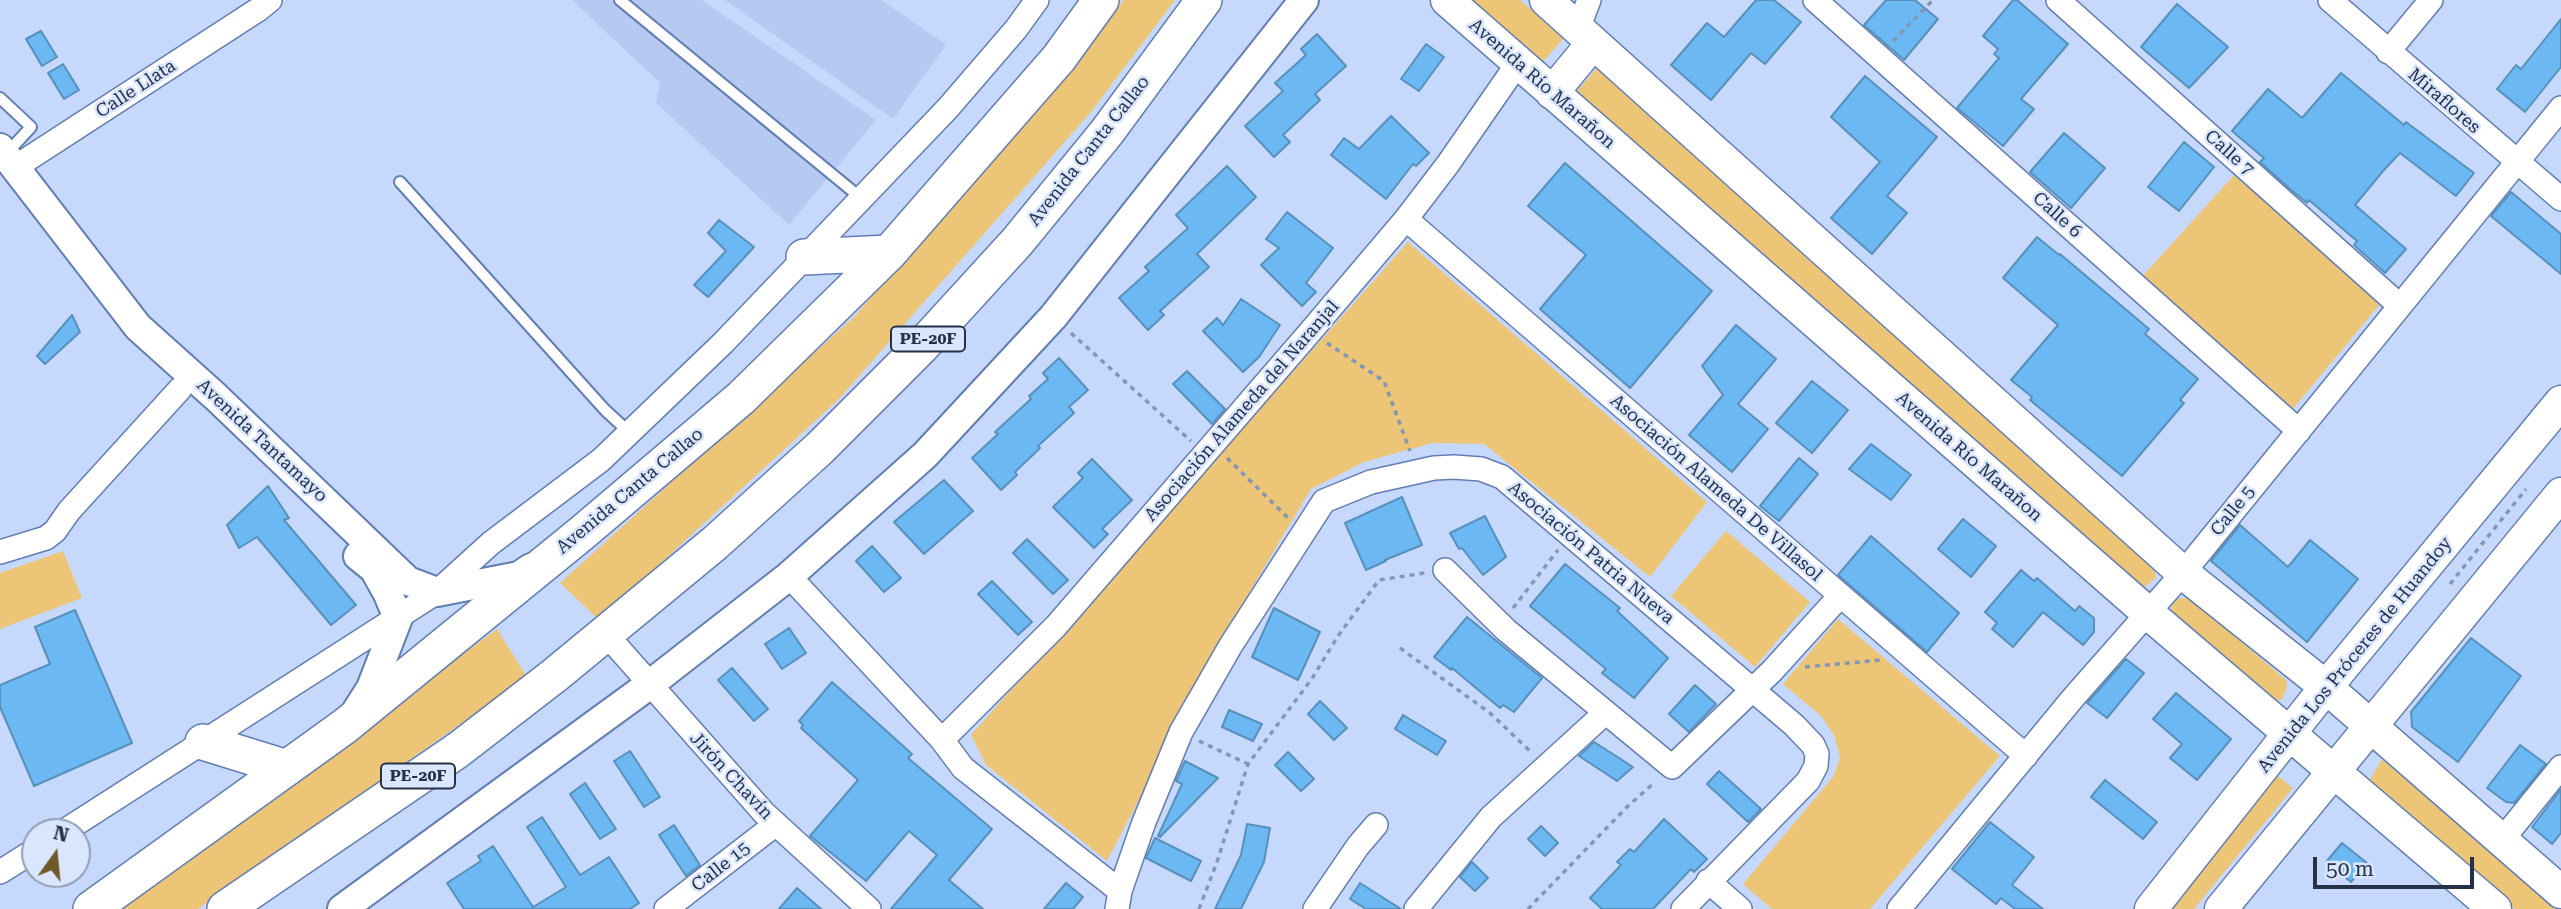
<!DOCTYPE html>
<meta charset="utf-8">
<style>
body{margin:0}
#map{position:relative;width:2561px;height:909px;overflow:hidden;background:#c6d9fd;font-family:"Roboto Serif",serif}
canvas{display:block}
.north{position:absolute;left:21px;top:818px;width:70px;height:70px;box-sizing:border-box;background:#d9e6fe;border:2px solid #919eb5;border-radius:50%;rotate:15deg;font-size:19px;font-weight:700;line-height:28px;text-align:center;color:#253147}
.north::after{content:'';display:block;margin:auto;width:24px;height:32px;background:#715a2a;clip-path:polygon(50% 0,100% 100%,50% 72%,0 100%)}
.scale{position:absolute;left:2313px;top:857px;width:161px;height:32px;box-sizing:border-box;border:4px solid #253147;border-top:0;padding-left:9px;font-size:21px;line-height:24px;white-space:nowrap;color:#253147;-webkit-text-stroke:5px #d9e6fe;paint-order:stroke}
</style>
<div id="map">
<canvas width="2561" height="909"></canvas>
<div class="north">N</div>
<div class="scale">50 m</div>
</div>
<script>
const g = document.querySelector('canvas').getContext('2d');
g.lineJoin = 'round';
function paint(path, color) { g.fillStyle = color; g.fill(path, 'evenodd'); }
const poly = rows => new Path2D(rows.map(r => 'M' + r).join(''));
function trace(path, color, width, dash) { g.strokeStyle = color; g.lineWidth = width; g.lineCap = dash ? 'butt' : 'round'; g.setLineDash(dash || []); g.stroke(path); }
function label(font, color, halo, rows, align = 'center') {
  g.font = font + ' "Roboto Serif",serif'; g.lineWidth = 5; g.setLineDash([]); g.textBaseline = 'middle'; g.strokeStyle = halo; g.fillStyle = color; for (const [text, x, y, turn = 0] of rows) {
    g.save(); g.translate(x, y); g.rotate((+turn || 0) * Math.PI / 180); g.textAlign = isNaN(turn) ? turn : align; if (halo) g.strokeText(text, 0, 0); g.fillText(text, 0, 0); g.restore();
  }
}
paint(poly([
 [572,0,702,0,876,120,789,225,656,103,660,83],
 [725,0,882,0,946,45,893,119]
]), '#b6caf1');
paint(poly([
 [1124,0,1175,0,1091,112,838,400,599,620,560,583,855,316],
 [1467,0,1520,0,1564,38,1541,64],
 [1598,67,2154,568,2156,578,2142,589,1576,92],
 [2234,175,2381,303,2292,410,2141,278],
 [1408,242,1707,502,1650,577,1484,444,1433,443,1364,462,1311,489,1234,618,1107,861,986,765,971,735],
 [1726,531,1810,602,1755,667,1671,596],
 [63,551,82,598,0,629,0,573],
 [2189,597,2287,681,2286,691,2281,700,2270,701,2172,617,2171,606,2177,599],
 [1838,619,2000,756,1870,909,1772,909,1743,884,1833,777,1840,758,1834,735,1821,716,1783,684],
 [497,629,527,677,198,909,115,909],
 [2382,759,2556,909,2515,909,2368,783],
 [2273,772,2293,788,2194,909,2162,909]
]), '#edc577');
const building = poly([
 [1756,0,1774,0,1801,22,1765,64,1751,53,1711,100,1671,65,1707,23,1724,37,1756,0],
 [1886,0,1915,0,1938,19,1904,60,1864,25,1886,0],
 [2013,0,2017,0,2068,44,2021,99,2034,109,2003,146,1957,108,1999,58,1994,54,1998,49,1983,36,2013,0],
 [2177,4,2228,47,2189,88,2141,47,2177,4],
 [2561,19,2561,67,2525,112,2497,89,2516,65,2521,69,2561,19],
 [41,31,57,57,42,66,26,39,41,31],
 [1317,34,1346,66,1315,94,1320,100,1283,135,1290,142,1274,157,1245,126,1283,91,1275,83,1306,55,1301,49,1317,34],
 [1426,44,1444,57,1419,91,1401,79,1426,44],
 [63,64,79,90,64,99,48,73,63,64],
 [2341,73,2404,125,2406,122,2474,173,2456,196,2400,153,2383,171,2355,205,2406,249,2385,273,2354,245,2357,241,2309,200,2307,203,2290,189,2260,162,2264,158,2232,131,2268,89,2302,118,2341,73],
 [1865,76,1937,137,1887,196,1907,213,1872,254,1831,218,1880,162,1831,117,1865,76],
 [1391,116,1429,153,1416,166,1413,164,1386,199,1331,155,1344,138,1359,149,1391,116],
 [2064,133,2105,168,2071,208,2030,172,2064,133],
 [2184,142,2214,167,2179,211,2148,187,2184,142],
 [1565,163,1712,291,1630,388,1540,309,1586,255,1528,206,1565,163],
 [1227,166,1256,197,1197,254,1209,267,1160,311,1164,315,1148,330,1119,298,1149,271,1145,267,1188,228,1176,215,1227,166],
 [2511,192,2561,234,2561,274,2491,216,2511,192],
 [1287,212,1333,248,1306,283,1316,292,1302,306,1261,265,1279,248,1266,239,1287,212],
 [719,220,754,247,708,297,694,285,726,251,708,233,719,220],
 [2037,237,2059,255,2060,254,2149,329,2145,334,2198,379,2180,400,2184,403,2122,476,2030,400,2032,397,2011,380,2058,325,2003,278,2037,237],
 [1241,299,1280,325,1259,357,1243,372,1203,331,1217,318,1223,325,1241,299],
 [72,315,80,332,45,364,37,356,72,315],
 [1736,325,1776,359,1738,404,1768,429,1732,472,1689,435,1723,395,1702,366,1736,325],
 [1059,358,1088,390,1069,407,1074,413,1038,446,1040,448,1015,472,1017,475,1001,490,972,458,998,434,995,432,1031,399,1029,396,1048,379,1043,373,1059,358],
 [1187,371,1225,409,1212,424,1173,384,1187,371],
 [1812,381,1848,410,1812,453,1776,423,1812,381],
 [1871,444,1911,475,1891,500,1849,469,1871,444],
 [1799,458,1818,474,1779,521,1760,506,1799,458],
 [1092,459,1132,500,1102,529,1108,534,1094,548,1053,507,1083,478,1078,473,1092,459],
 [944,480,973,511,924,554,894,522,944,480],
 [268,486,289,518,284,520,356,605,331,625,257,537,239,548,227,525,268,486],
 [1402,497,1422,545,1385,560,1386,561,1366,570,1345,523,1402,497],
 [1485,516,1506,557,1483,575,1462,548,1459,549,1450,533,1485,516],
 [1963,519,1996,546,1971,577,1938,549,1963,519],
 [2240,525,2288,567,2310,540,2358,579,2307,642,2211,561,2240,525],
 [1871,536,1959,613,1927,652,1838,575,1871,536],
 [1027,539,1068,580,1053,594,1013,553,1027,539],
 [872,546,901,578,884,592,856,561,872,546],
 [1565,564,1620,608,1617,611,1668,658,1634,698,1602,673,1606,669,1530,606,1565,564],
 [2021,570,2034,581,2037,578,2075,611,2079,606,2094,618,2094,632,2083,645,2043,612,2013,647,1992,629,1997,623,1985,612,2021,570],
 [992,581,1032,622,1018,635,978,594,992,581],
 [1274,608,1320,632,1298,680,1252,657,1274,608],
 [75,610,132,743,34,786,0,707,0,685,50,664,35,627,75,610],
 [1467,617,1542,678,1514,712,1503,705,1500,708,1452,668,1451,670,1434,657,1467,617],
 [789,628,806,653,782,669,765,644,789,628],
 [2471,638,2521,676,2458,762,2412,727,2411,712,2471,638],
 [2126,659,2144,673,2107,718,2087,703,2126,659],
 [732,668,768,709,754,721,718,680,732,668],
 [832,682,912,754,908,758,992,829,949,880,983,909,891,909,937,855,909,831,866,881,810,836,858,780,801,728,803,725,799,721,832,682],
 [1695,685,1716,704,1689,732,1669,714,1695,685],
 [2176,693,2231,739,2197,780,2170,758,2182,744,2153,719,2176,693],
 [1320,701,1347,728,1334,740,1308,714,1320,701],
 [1229,710,1262,724,1253,741,1222,727,1229,710],
 [1403,715,1446,741,1437,755,1395,729,1403,715],
 [1594,742,1633,767,1617,781,1579,756,1594,742],
 [2520,745,2546,764,2514,803,2506,802,2487,788,2520,745],
 [630,751,660,797,644,807,614,761,630,751],
 [1288,752,1314,779,1301,791,1275,765,1288,752],
 [1185,761,1218,778,1160,837,1158,836,1182,784,1176,781,1185,761],
 [1719,771,1761,809,1748,822,1707,784,1719,771],
 [2105,780,2157,822,2143,839,2091,797,2105,780],
 [585,783,616,829,600,839,570,794,585,783],
 [2561,789,2561,833,2552,844,2532,827,2561,789],
 [542,817,580,875,609,857,639,903,630,909,464,909,447,883,481,861,478,856,493,846,533,907,566,887,527,827,542,817],
 [1664,819,1707,859,1694,872,1691,869,1653,909,1602,909,1590,898,1621,865,1617,862,1630,849,1634,852,1664,819],
 [1990,822,2034,857,2012,885,2043,909,2015,909,2001,898,1996,904,1952,869,1990,822],
 [1247,824,1270,828,1264,862,1241,909,1215,909,1241,855,1247,824],
 [674,825,700,865,686,876,659,835,674,825],
 [1541,826,1558,843,1545,856,1528,839,1541,826],
 [1155,838,1201,861,1191,881,1146,858,1155,838],
 [2342,843,2367,863,2351,882,2326,862,2342,843],
 [1472,862,1488,878,1475,891,1460,877,1472,862],
 [1066,883,1083,897,1073,909,1044,909,1066,883],
 [1360,883,1401,909,1366,909,1350,899,1360,883],
 [797,888,821,909,779,909,797,888]
]);
paint(building, '#6cb8f2');
trace(building, '#5890bc', 2);
const service = poly([
 [620,0,861,198],
 [0,98,31,127,7,153],
 [400,182,605,410,630,433]
]);
const minor = poly([
 [1815,0,2299,431],
 [2058,0,2400,306],
 [2330,0,2561,199],
 [1578,29,1589,0],
 [2388,52,2431,0],
 [14,168,259,9,270,0],
 [1406,219,2026,756],
 [0,552,46,538,55,531,69,511,180,389],
 [1445,570,1506,630,1672,767,1772,671,1840,596],
 [789,576,942,740,963,768,1120,891],
 [605,633,764,813,869,909],
 [942,740,1056,626,1310,332,1406,219,1448,164,1518,63],
 [63,832,437,592,491,543,601,460,723,343,948,108,1016,29,1037,0],
 [2502,840,2561,767],
 [0,872,35,850],
 [1708,881,1740,909],
 [666,909,776,824],
 [1117,909,1120,891,1144,822,1181,732,1231,645,1324,501,1371,482,1434,468,1454,467,1481,469,1502,477,1794,725,1813,745,1817,754,1816,766,1808,781,1683,909],
 [1315,909,1358,846,1376,825],
 [1416,909,1491,817,1605,713],
 [1899,909,2073,698,2183,573,2561,108]
]);
const tertiary = poly([
 [0,148,138,327,216,397,408,581,437,592,519,576,531,568],
 [357,710,371,688,398,618,388,594,374,569,358,556],
 [342,909,649,685,789,576,925,455,1053,317,1304,0]
]);
const secondary = poly([
 [1447,0,2148,613,2495,909],
 [1546,0,2183,573,2326,687,2561,892],
 [1552,93,1593,43],
 [2151,909,2326,687,2561,402],
 [2221,909,2561,494]
]);
const primary = poly([
 [804,257,889,253],
 [203,742,287,768],
 [91,909,345,726,582,533,741,398,889,253,1059,58,1101,0],
 [225,909,458,750,555,675,715,543,820,448,921,347,1017,242,1107,132,1204,0]
]);
trace(service, '#627db3', 14);
trace(minor, '#627db3', 26);
trace(tertiary, '#627db3', 32);
trace(secondary, '#627db3', 35);
trace(primary, '#627db3', 38);
trace(poly([
 [1893,41,1933,0],
 [1071,333,1191,441],
 [1327,343,1384,381,1410,451],
 [1227,458,1289,519],
 [2450,584,2526,489],
 [1513,608,1558,550],
 [1400,648,1490,713,1531,752],
 [1805,667,1881,660],
 [1199,741,1248,764],
 [1199,909,1217,862,1248,764,1311,680,1338,636,1379,580,1425,573],
 [1528,909,1627,807,1655,782]
]), '#8596b4', 3.5, [5, 5]);
trace(service, '#fff', 10);
trace(minor, '#fff', 23);
trace(tertiary, '#fff', 28);
trace(secondary, '#fff', 32);
trace(primary, '#fff', 35);
for (const [x, y, w] of [
 [928,339,74],
 [418,776,74]
]) { const box = new Path2D(); box.roundRect(x - w / 2, y - 12.5, w, 25, 5); g.fillStyle = '#d9e6fe'; g.fill(box); trace(box, '#253147', 2); }
label('bold 16px', '#253147', null, [
 ["PE-20F",928,339],
 ["PE-20F",418,776]
]);
label('18px', '#253147', '#d9e6fe', [
 ["Avenida Río Marañon",1542,84,41],
 ["Calle Llata",136,89,-33],
 ["Miraflores",2444,101,41],
 ["Avenida Canta Callao",1089,151,-52],
 ["Calle 7",2229,153,42],
 ["Calle 6",2057,215,42],
 ["Asociación Alameda del Naranjal",1242,411,-49],
 ["Avenida Tantamayo",262,441,43],
 ["Avenida Río Marañon",1969,457,41],
 ["Asociación Alameda De Villasol",1716,488,41],
 ["Avenida Canta Callao",630,491,-40],
 ["Calle 5",2233,511,-51],
 ["Asociación Patria Nueva",1591,553,40],
 ["Avenida Los Próceres de Huandoy",2355,655,-51],
 ["Jirón Chavín",731,776,47],
 ["Calle 15",721,867,-38]
]);
</script>
